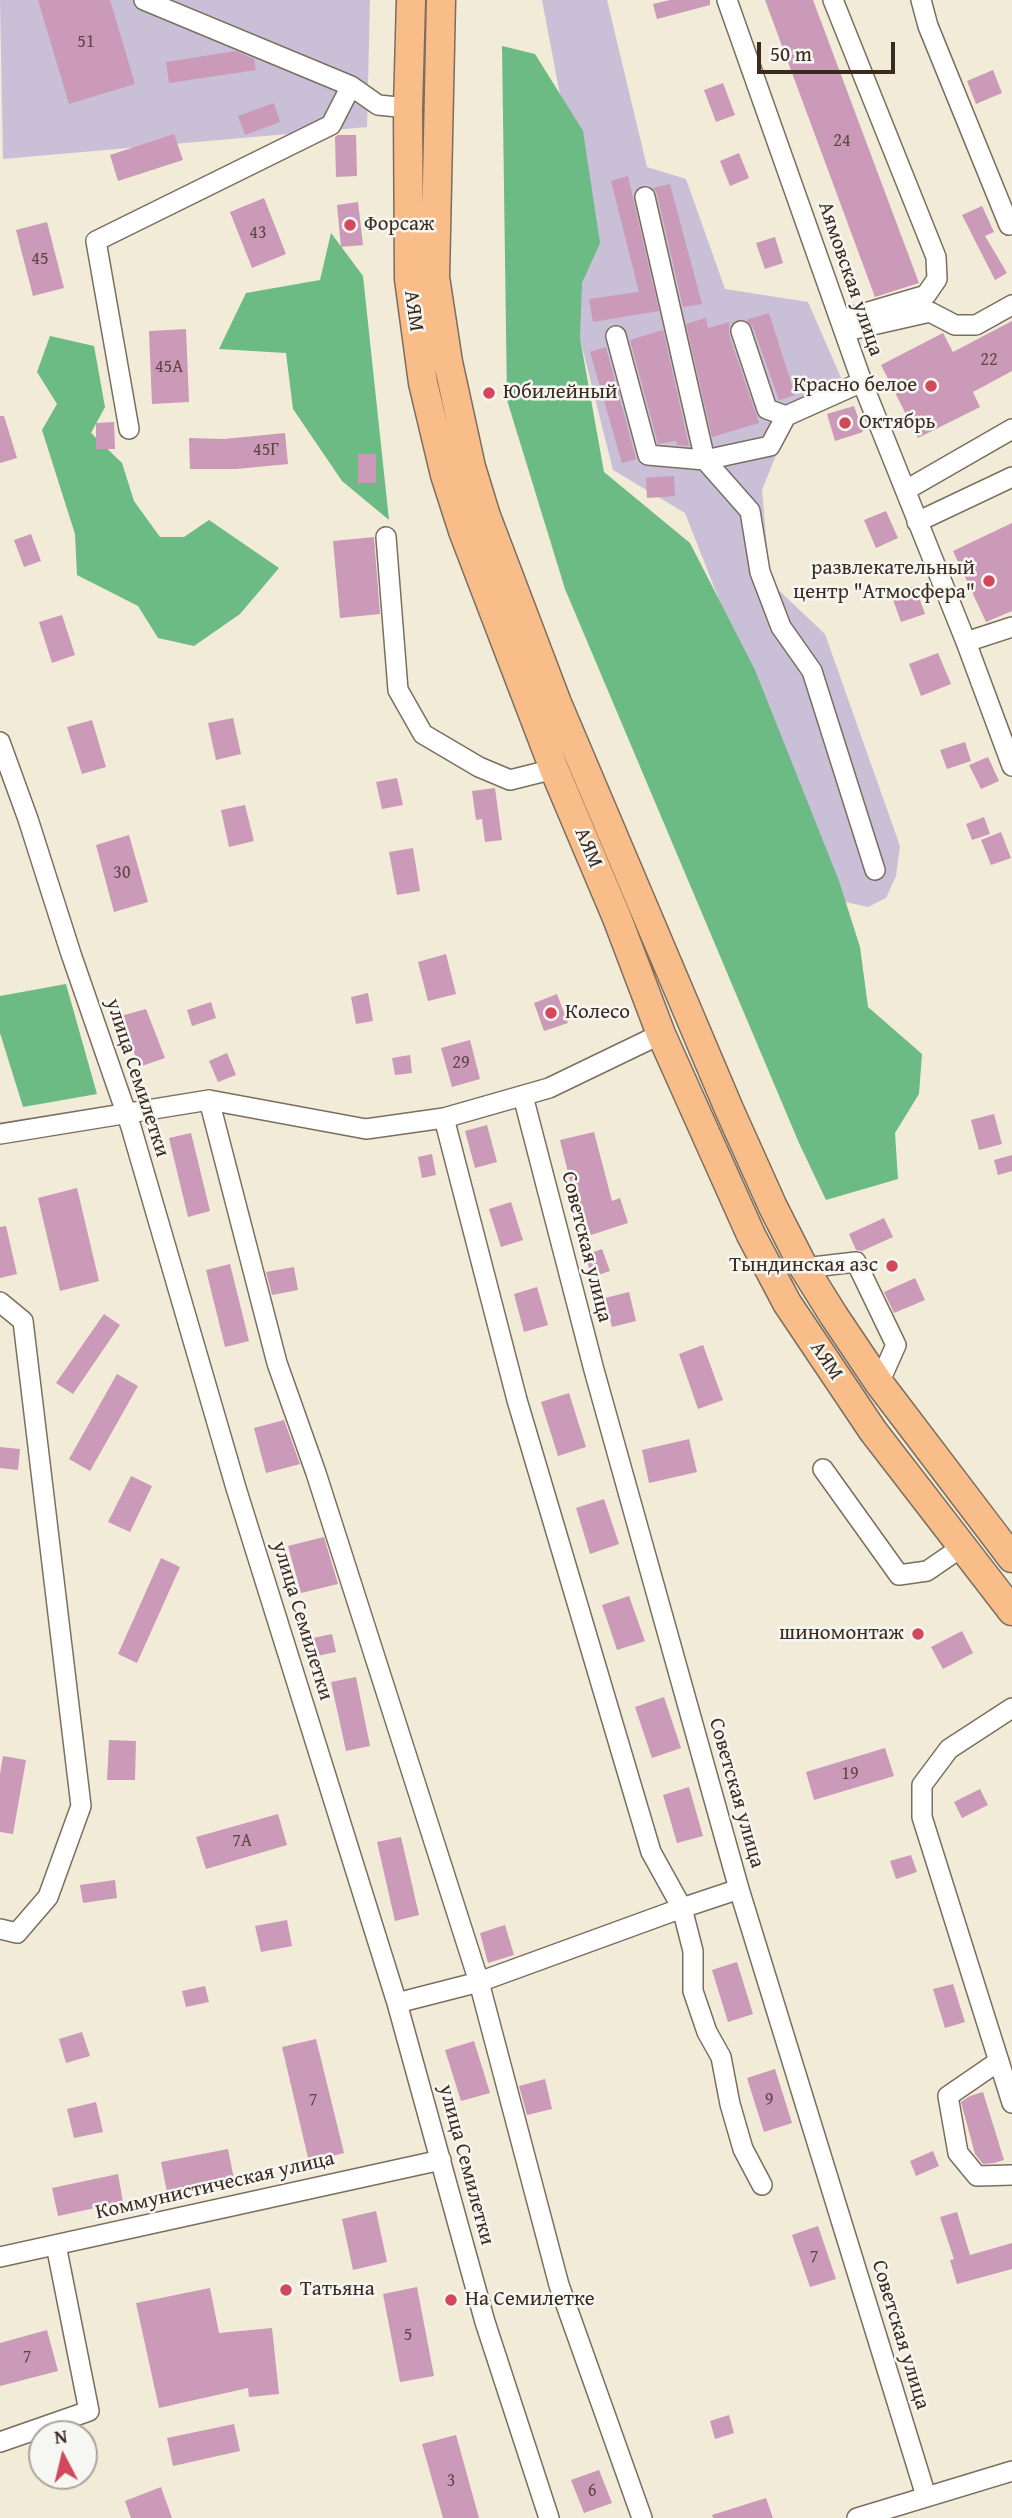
<!DOCTYPE html>
<meta charset="utf-8">
<style>
body{margin:0}
#map{position:relative;width:1012px;height:2518px;overflow:hidden;background:#f1ebd8;font-family:"Gentium Book Plus",serif}
canvas{display:block}
.north{position:absolute;left:28px;top:2420px;width:70px;height:70px;box-sizing:border-box;background:#f6f6f2;border:2px solid #aba49d;border-radius:50%;rotate:353deg;font-size:19px;font-weight:700;line-height:28px;text-align:center;color:#3b2a1e}
.north::after{content:'';display:block;margin:auto;width:24px;height:32px;background:#d1495b;clip-path:polygon(50% 0,100% 100%,50% 72%,0 100%)}
.scale{position:absolute;left:757px;top:42px;width:138px;height:32px;box-sizing:border-box;border:4px solid #3b2a1e;border-top:0;padding-left:9px;font-size:21px;line-height:24px;white-space:nowrap;color:#3b2a1e;-webkit-text-stroke:5px #f6f6f2;paint-order:stroke}
</style>
<div id="map">
<canvas width="1012" height="2518"></canvas>
<div class="north">N</div>
<div class="scale">50 m</div>
</div>
<script>
const g = document.querySelector('canvas').getContext('2d');
g.lineJoin = 'round';
function paint(path, color) { g.fillStyle = color; g.fill(path, 'evenodd'); }
const poly = rows => new Path2D(rows.map(r => 'M' + r).join(''));
function trace(path, color, width, dash) { g.strokeStyle = color; g.lineWidth = width; g.lineCap = dash ? 'butt' : 'round'; g.setLineDash(dash || []); g.stroke(path); }
function label(font, color, halo, rows, align = 'center') {
  g.font = font + ' "Gentium Book Plus",serif'; g.lineWidth = 5; g.setLineDash([]); g.textBaseline = 'middle'; g.strokeStyle = halo; g.fillStyle = color; for (const [text, x, y, turn = 0] of rows) {
    g.save(); g.translate(x, y); g.rotate((+turn || 0) * Math.PI / 180); g.textAlign = isNaN(turn) ? turn : align; if (halo) g.strokeText(text, 0, 0); g.fillText(text, 0, 0); g.restore();
  }
}
paint(poly([
 [0,0,370,0,367,127,3,159],
 [542,0,607,0,647,167,686,179,725,289,808,302,849,396,787,428,762,490,770,582,825,634,900,846,896,876,886,898,868,907,837,900,685,513,613,470,573,311,587,237]
]), '#c9bfd7');
paint(poly([
 [502,46,535,54,583,131,600,243,582,283,580,338,604,472,690,543,755,670,839,881,860,947,868,1007,922,1054,919,1094,895,1133,898,1179,826,1200,799,1143,565,589,507,400],
 [331,233,363,276,389,520,342,481,293,409,286,353,219,349,246,293,320,280],
 [50,336,94,346,105,407,91,433,122,463,134,501,160,537,184,537,209,520,279,568,240,614,194,646,158,638,138,606,77,575,75,534,42,430,57,404,37,372],
 [66,984,97,1094,23,1107,0,1033,0,996]
]), '#6cba84');
paint(poly([
 [38,0,110,0,135,84,69,104],
 [670,0,710,0,710,5,657,19,653,4],
 [765,0,813,0,919,283,875,297],
 [236,51,254,59,256,70,169,83,166,62],
 [993,70,1002,93,976,104,967,81],
 [723,83,735,115,716,122,704,90],
 [274,103,280,122,245,135,238,116],
 [174,134,183,160,118,181,110,155],
 [338,135,356,135,357,176,336,177,335,137],
 [739,153,749,178,730,186,720,161],
 [628,176,659,311,593,322,589,299,639,292,611,181],
 [670,184,702,304,683,307,657,194,653,188],
 [264,198,286,254,252,268,230,212],
 [358,202,363,245,341,247,337,205],
 [982,206,994,232,985,236,1007,273,995,280,962,215],
 [47,222,64,288,33,296,16,230],
 [775,237,783,263,765,269,756,243],
 [769,313,795,395,779,400,753,327,746,320],
 [706,318,708,328,729,322,729,335,759,423,712,437,686,324],
 [1012,321,1012,371,973,392,980,407,918,438,881,365,943,333,953,352],
 [186,329,189,402,152,404,149,331],
 [663,330,689,446,677,445,676,441,658,444,630,340],
 [606,347,636,459,622,463,590,352],
 [854,406,863,432,835,441,827,414],
 [0,416,4,416,17,458,0,463],
 [114,422,115,449,96,449,96,423],
 [285,433,288,464,236,469,190,469,189,438,224,439],
 [358,454,376,454,376,483,358,483],
 [674,476,675,496,647,498,646,478],
 [886,511,898,538,876,548,864,520],
 [1012,523,1012,611,986,622,953,551],
 [31,534,41,561,24,567,14,540],
 [374,537,380,614,340,618,333,541],
 [915,586,925,614,901,622,891,594],
 [62,615,75,655,52,663,39,622],
 [938,653,951,684,921,696,909,664],
 [233,718,241,754,216,760,208,723],
 [92,720,106,767,82,774,67,727],
 [965,742,971,761,947,769,940,750],
 [988,757,999,781,981,789,969,765],
 [397,778,403,805,382,809,376,782],
 [495,788,502,840,485,842,482,819,476,820,472,791],
 [245,805,254,841,229,847,221,810],
 [984,817,990,834,972,840,966,824],
 [1001,832,1011,858,991,865,981,840],
 [129,835,148,902,114,912,96,845],
 [413,848,420,891,397,895,389,852],
 [446,954,456,994,428,1001,418,962],
 [368,993,373,1021,356,1024,351,997],
 [557,994,568,1023,544,1031,534,1003],
 [211,1002,216,1018,192,1026,187,1010],
 [146,1009,165,1058,139,1067,121,1016],
 [470,1040,480,1079,452,1087,441,1048],
 [227,1053,236,1075,218,1082,209,1061],
 [410,1055,412,1073,395,1075,392,1058],
 [994,1114,1002,1144,979,1150,971,1120],
 [487,1125,497,1162,475,1168,465,1131],
 [594,1132,612,1201,620,1198,628,1223,591,1235,579,1200,575,1201,560,1140],
 [191,1133,210,1211,188,1217,169,1138],
 [432,1154,436,1175,422,1178,418,1157],
 [1012,1155,1012,1171,998,1175,994,1160],
 [77,1188,99,1281,60,1291,38,1198],
 [511,1202,523,1240,501,1247,489,1209],
 [884,1218,893,1237,862,1251,856,1250,849,1234],
 [6,1226,17,1274,0,1278,0,1227],
 [602,1249,610,1271,592,1277,585,1255],
 [230,1264,249,1341,225,1347,206,1270],
 [294,1267,298,1290,272,1295,266,1272],
 [915,1278,925,1300,894,1313,884,1292],
 [537,1287,548,1325,524,1332,514,1294],
 [629,1292,636,1321,612,1327,605,1298],
 [104,1314,120,1325,73,1394,56,1383],
 [703,1345,723,1400,698,1409,679,1354],
 [117,1374,138,1386,90,1471,69,1459],
 [569,1393,586,1447,558,1456,541,1402],
 [284,1420,300,1464,266,1473,254,1428],
 [689,1439,697,1472,649,1483,642,1450],
 [0,1447,20,1449,18,1470,0,1468],
 [131,1476,152,1486,130,1532,108,1522],
 [604,1499,619,1544,590,1554,576,1508],
 [324,1537,338,1584,301,1593,288,1546],
 [161,1558,180,1567,137,1663,118,1654],
 [629,1596,645,1641,617,1650,602,1605],
 [962,1631,973,1653,943,1669,931,1647],
 [332,1634,336,1652,312,1657,308,1639],
 [356,1677,370,1746,346,1751,331,1682],
 [664,1697,681,1748,652,1758,635,1707],
 [109,1740,136,1741,135,1780,107,1780],
 [885,1748,894,1776,814,1800,806,1772],
 [3,1756,26,1760,13,1834,0,1832,0,1774],
 [689,1787,703,1836,677,1843,663,1795],
 [980,1789,988,1805,962,1818,954,1802],
 [278,1814,287,1845,206,1869,196,1837],
 [401,1837,419,1915,395,1921,377,1842],
 [911,1855,917,1872,896,1879,890,1861],
 [115,1880,117,1898,83,1903,80,1885],
 [287,1920,292,1946,261,1952,255,1926],
 [505,1925,514,1955,488,1963,480,1933],
 [737,1962,753,2014,728,2022,712,1970],
 [953,1984,965,2022,945,2028,933,1989],
 [205,1986,209,2002,186,2007,182,1991],
 [82,2032,90,2056,66,2063,59,2039],
 [316,2039,344,2153,309,2162,282,2047],
 [474,2041,490,2093,461,2101,445,2050],
 [775,2069,792,2123,764,2132,747,2078],
 [545,2079,552,2109,527,2115,519,2086],
 [983,2092,1004,2160,994,2163,983,2164,975,2154,961,2102,970,2096],
 [96,2102,103,2132,74,2138,67,2109],
 [228,2149,234,2179,167,2192,161,2162],
 [933,2151,939,2166,916,2176,910,2161],
 [118,2174,123,2202,58,2216,52,2188],
 [376,2211,387,2262,353,2270,342,2219],
 [957,2212,970,2255,1012,2243,1012,2269,957,2284,950,2260,954,2259,940,2217],
 [818,2226,836,2279,810,2287,792,2235],
 [417,2287,434,2376,400,2382,383,2294],
 [210,2288,219,2333,272,2328,279,2394,249,2397,248,2388,159,2408,136,2303],
 [47,2330,58,2371,0,2386,0,2343],
 [729,2415,734,2433,715,2439,710,2421],
 [234,2424,240,2451,173,2466,167,2438],
 [456,2435,479,2518,443,2518,422,2444],
 [599,2470,612,2503,584,2513,571,2480],
 [161,2487,172,2518,131,2518,125,2501],
 [766,2498,773,2518,713,2518,712,2515]
]), '#ca9ab8');
const minor = poly([
 [144,0,351,86,378,105,408,108],
 [727,0,862,382,966,642,1012,766],
 [833,0,936,257,937,279,926,295,841,320],
 [921,0,928,26,1009,225,1012,223],
 [645,197,705,460,750,511,760,572,781,627,812,671,875,870],
 [741,331,767,409,786,416],
 [846,331,930,312,955,325,976,325,1012,305],
 [616,336,648,455,705,460,770,446,786,416,862,382],
 [129,429,96,241,331,125,351,86],
 [906,490,1012,429],
 [917,522,1012,477],
 [386,537,398,690,423,734,479,767,510,780,554,769],
 [966,642,1012,627],
 [0,742,28,819,71,954,131,1127,236,1488,397,2003,485,2322,549,2518],
 [523,1096,594,1370,739,1889,926,2496],
 [209,1100,277,1363,316,1473,479,1982,559,2285,642,2518],
 [444,1118,517,1400,651,1852,682,1908,693,1951,693,1991,707,2032,721,2057,730,2104,743,2149,762,2185],
 [0,1134,209,1100,366,1129,444,1118,549,1088,661,1034],
 [804,1268,856,1262,896,1345,879,1383],
 [0,1302,23,1321,81,1806,48,1897,17,1933,0,1929],
 [823,1469,899,1575,927,1571,962,1547],
 [1012,1708,949,1749,922,1785,922,1817,1012,2103],
 [397,2003,479,1982,682,1908,739,1889],
 [999,2061,948,2096,958,2153,977,2176,1012,2175],
 [0,2257,441,2160],
 [0,2442,89,2411,56,2245],
 [857,2518,1012,2471]
]);
const highway = poly([
 [411,0,408,108,409,279,423,383,445,475,463,531,554,769,617,918,661,1034,751,1235,787,1303,873,1431,1012,1611],
 [441,0,435,277,448,362,471,467,486,516,557,703,729,1109,773,1207,804,1268,834,1316,879,1383,1012,1558]
]);
trace(minor, '#7b6e5f', 22);
trace(highway, '#7b6e5f', 31);
trace(minor, '#fff', 19);
trace(highway, '#f8bd89', 28);
for (const [x, y, r, color] of [
 [350,225,7,"#d1495b"],
 [931,386,7,"#d1495b"],
 [489,393,7,"#d1495b"],
 [845,423,7,"#d1495b"],
 [989,581,7,"#d1495b"],
 [551,1013,7,"#d1495b"],
 [892,1266,7,"#d1495b"],
 [918,1634,7,"#d1495b"],
 [286,2290,7,"#d1495b"],
 [451,2300,7,"#d1495b"]
]) { const dot = new Path2D(); dot.arc(x, y, r, 0, 2 * Math.PI); g.fillStyle = color; g.fill(dot); trace(dot, '#f6f6f2', 2.5); }
label('18px', '#5f4644', null, [
 ["51",86,42],
 ["24",842,141],
 ["43",258,233],
 ["45",40,259],
 ["22",989,360],
 ["45А",169,367],
 ["45Г",266,450],
 ["30",122,873],
 ["29",461,1063],
 ["19",850,1774],
 ["7А",242,1841],
 ["7",313,2100],
 ["9",769,2100],
 ["7",814,2257],
 ["5",408,2335],
 ["7",27,2357],
 ["3",451,2481],
 ["6",592,2491]
]);
label('21px', '#3b2a1e', '#f6f6f2', [
 ["Форсаж",364,225],
 ["Красно белое",917,386,"right"],
 ["Юбилейный",503,393],
 ["Октябрь",859,423],
 ["развлекательный",975,569,"right"],
 ["центр \"Атмосфера\"",975,593,"right"],
 ["Колесо",565,1013],
 ["Тындинская азс",878,1266,"right"],
 ["шиномонтаж",904,1634,"right"],
 ["Татьяна",300,2290],
 ["На Семилетке",465,2300]
], 'left');
label('21px', '#3b2a1e', '#f6f6f2', [
 ["Аямовская улица",850,279,71],
 ["АЯМ",413,311,82],
 ["АЯМ",588,848,67],
 ["улица Семилетки",137,1078,72],
 ["Советская улица",586,1247,76],
 ["АЯМ",826,1361,56],
 ["улица Семилетки",302,1621,73],
 ["Советская улица",736,1793,74],
 ["улица Семилетки",466,2165,75],
 ["Коммунистическая улица",215,2186,-13],
 ["Советская улица",900,2335,73]
]);
</script>
